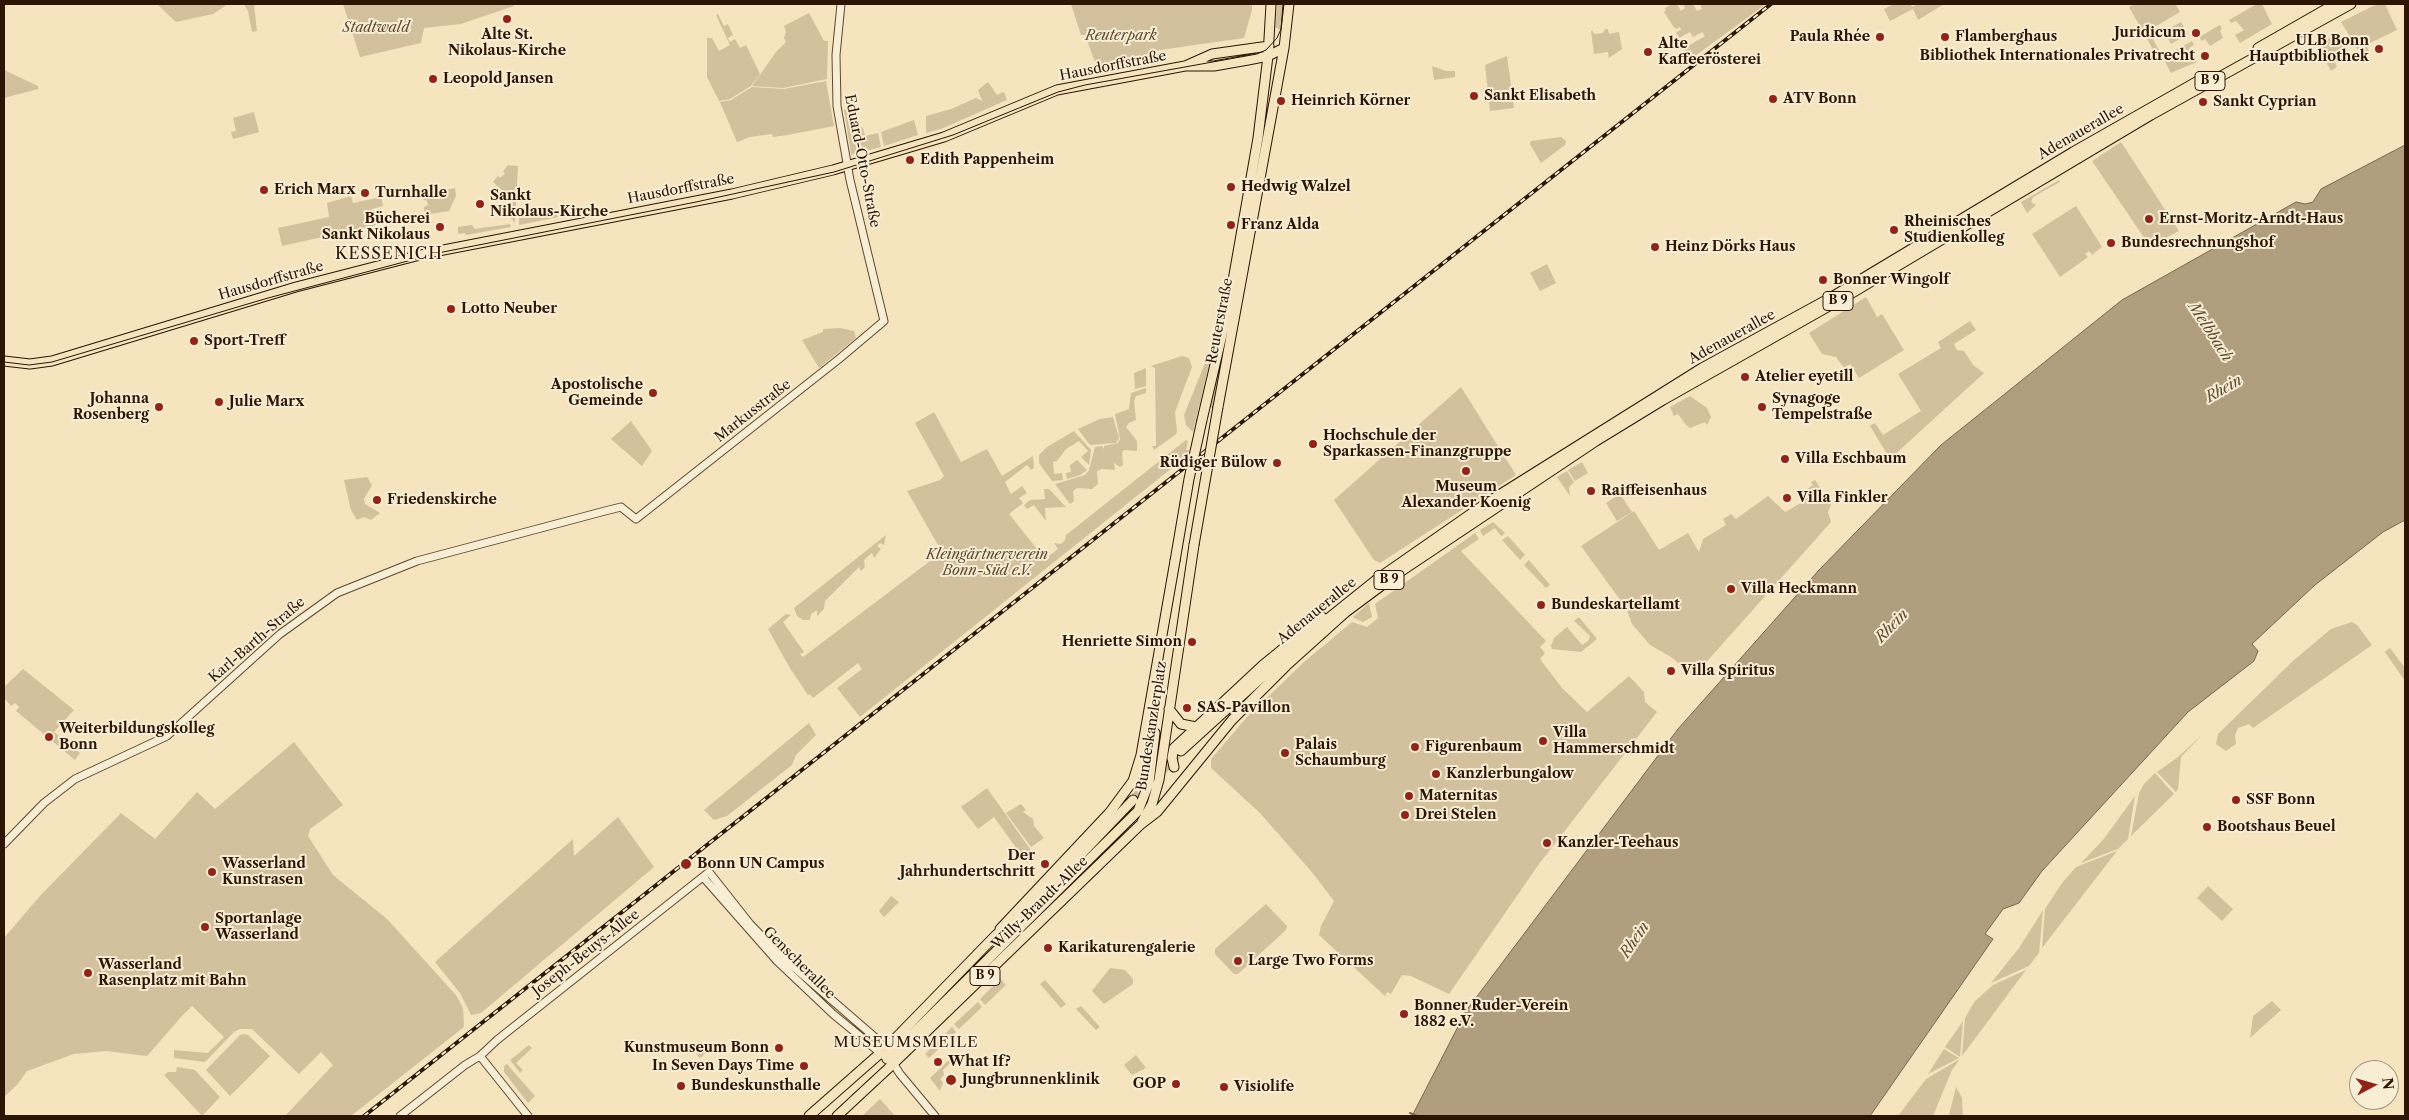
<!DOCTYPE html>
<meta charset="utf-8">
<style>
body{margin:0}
#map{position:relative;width:2409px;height:1120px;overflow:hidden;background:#f5e4be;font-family:"Libre Caslon Text",serif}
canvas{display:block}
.frame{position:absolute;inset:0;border:5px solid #2d1501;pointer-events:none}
.north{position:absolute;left:2349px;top:1060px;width:50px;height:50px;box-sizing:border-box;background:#f8edd5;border:1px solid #a79780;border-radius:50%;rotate:84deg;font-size:14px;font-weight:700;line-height:20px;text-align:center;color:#2d1501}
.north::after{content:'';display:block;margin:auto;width:18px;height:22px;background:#8f2418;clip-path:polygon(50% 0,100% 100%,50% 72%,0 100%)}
</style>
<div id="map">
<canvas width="2409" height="1120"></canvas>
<div class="frame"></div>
<div class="north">N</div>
</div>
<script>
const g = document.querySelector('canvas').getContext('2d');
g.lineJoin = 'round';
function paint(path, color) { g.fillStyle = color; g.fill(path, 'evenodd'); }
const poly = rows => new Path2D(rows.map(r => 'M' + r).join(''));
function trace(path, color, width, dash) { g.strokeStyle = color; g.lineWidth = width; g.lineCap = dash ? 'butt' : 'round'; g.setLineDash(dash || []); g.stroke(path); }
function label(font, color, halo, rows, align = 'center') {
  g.font = font + ' "Libre Caslon Text",serif'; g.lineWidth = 4; g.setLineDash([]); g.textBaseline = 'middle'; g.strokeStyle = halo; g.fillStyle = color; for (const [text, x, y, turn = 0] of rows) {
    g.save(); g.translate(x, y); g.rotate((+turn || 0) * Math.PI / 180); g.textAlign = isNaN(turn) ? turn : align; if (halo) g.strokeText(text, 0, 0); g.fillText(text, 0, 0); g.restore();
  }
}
paint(poly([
 [157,4,228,4,213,14,176,22],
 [244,4,254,4,257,31,252,32,248,11],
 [343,4,513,4,514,6,461,24,424,28,421,43,360,57],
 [1071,4,1252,4,1252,10,1244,38,1153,51,1155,64,1099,73,1085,35,1081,35],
 [1277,4,1286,4,1283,29,1281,30,1275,27],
 [1672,4,1677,4,1681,11,1685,8,1683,4,1693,4,1697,11,1702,9,1700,4,1766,4,1680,67,1679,64,1684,59,1692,54,1690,50,1686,52,1683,46,1688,46,1705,36,1702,32,1693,37,1690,32,1679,38,1676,32,1681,30,1680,27,1676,29,1673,26,1664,12,1666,10,1665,8],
 [1894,4,1910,4,1912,7,1918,4,1944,4,1918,20,1913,9,1890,21,1884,9],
 [2135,4,2175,4,2180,12,2148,31,2163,57,2192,41,2194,45,2189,48,2197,62,2171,73,2163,58,2159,60,2129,7],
 [2257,4,2262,4,2272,24,2240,43,2235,35,2244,30,2236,21,2231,23,2229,20],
 [2377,4,2385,4,2397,30,2366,45,2369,51,2361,55,2341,22],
 [809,13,824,41,828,41,827,79,783,88,752,86,776,52,786,42,784,38,786,32,784,26],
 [718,14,724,26,728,24,733,35,728,38,730,42,735,39,740,48,746,45,760,74,751,86,730,99,719,101,707,77,707,38,712,38,719,51,730,45,716,15],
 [2181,22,2188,34,2171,44,2164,31],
 [2220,25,2222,29,2220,31,2223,38,2210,46,2205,39,2202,41,2199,37],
 [1605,29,1608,29,1609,34,1619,32,1622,49,1609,58,1608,52,1594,54,1591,31,1593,31,1594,34,1603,33],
 [2333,36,2336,43,2340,41,2351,59,2346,62,2343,58,2335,62,2337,67,2331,71,2318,48,2324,44,2323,42],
 [1507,56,1514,108,1490,111,1485,65],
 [1432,66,1446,71,1455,71,1455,77,1434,80],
 [4,70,38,86,38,89,4,98],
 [826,81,834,126,787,135,773,137,772,134,750,137,737,142,720,102,731,100,752,87,784,89],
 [988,82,997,95,1004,92,1007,100,941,129,926,133,926,116,951,109,976,98,982,101,978,90],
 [844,109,849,111,854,125,863,128,865,136,878,133,881,147,851,155],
 [254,112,259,132,233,139,231,132,236,131,233,118],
 [914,120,918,135,884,146,881,132],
 [1561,137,1566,141,1565,145,1541,163,1530,144,1531,141],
 [2121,142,2179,231,2158,242,2151,243,2145,239,2092,161],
 [508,165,518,166,515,223,509,216,514,215,511,195,507,195,493,182,498,176,500,178,505,174,503,171],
 [2059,180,2060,182,2033,197,2031,202,2036,205,2027,213,2021,202],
 [455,188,456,196,449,211,425,215,424,207,428,205,427,201,422,199,424,194],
 [351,196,353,203,381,197,383,206,372,209,376,225,282,246,278,228,329,217,327,203],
 [2076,206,2102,247,2092,255,2089,251,2085,254,2088,257,2060,277,2032,234],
 [524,213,556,214,559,217,519,225,519,215],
 [510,224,511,227,466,235,465,233,458,234,458,227,472,225,475,229],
 [1547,264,1556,283,1540,291,1530,273],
 [1866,297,1877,317,1882,314,1904,350,1859,378,1850,364,1844,368,1836,357,1822,354,1809,333],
 [1229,321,1231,322,1214,408,1209,407],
 [1970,321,1976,330,1954,344,1957,350,1964,351,1973,365,1984,373,1890,459,1870,426,1875,423,1883,435,1921,411,1898,374,1941,348,1938,342],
 [840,328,854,331,856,338,819,368,802,340,823,332,823,329],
 [1216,336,1212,353,1193,432,1186,425,1184,415],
 [1182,356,1189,358,1192,367,1175,412,1177,432,1175,435,1154,450,1152,446,1156,446,1155,368,1151,366],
 [1146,368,1146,386,1135,389,1134,373],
 [1461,387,1516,475,1380,563,1374,560,1334,500],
 [1146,388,1146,393,1136,396,1134,401,1136,420,1129,423,1126,427,1137,441,1137,451,1124,450,1122,453,1123,465,1120,467,1114,463,1115,470,1102,469,1097,471,1098,484,1092,489,1077,488,1073,491,1074,501,1070,504,1055,484,1085,475,1089,470,1095,447,1102,446,1104,449,1104,446,1118,443,1120,439,1115,414,1129,409,1131,393],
 [1690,396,1707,408,1711,417,1707,425,1705,422,1690,428,1686,425,1678,414,1674,416,1670,407],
 [934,412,961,462,987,449,1002,476,1033,456,1034,468,1031,470,1027,465,1005,482,1011,494,1022,486,1027,493,1019,498,1023,503,1009,514,1045,559,1058,549,1054,543,1061,544,1065,540,1066,535,1186,440,1188,441,1186,450,1189,450,1187,456,860,717,837,688,862,669,858,663,813,698,810,694,808,695,790,668,768,629,786,614,791,615,783,622,804,652,800,654,803,657,942,552,907,491,940,480,944,476,915,423],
 [1113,417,1119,438,1116,443,1090,445,1078,429,1100,419],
 [631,421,652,451,642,466,611,439],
 [1074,431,1091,450,1089,465,1081,457,1088,451,1079,441,1066,449,1057,461,1053,462,1054,474,1062,473,1063,480,1052,481,1039,463,1039,455,1047,447],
 [1077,460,1087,470,1080,475,1067,479,1066,473,1071,472,1070,465],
 [1582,462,1588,473,1575,481,1568,470],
 [1567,471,1574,482,1569,487,1570,496,1557,477],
 [367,477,372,485,364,499,365,504,380,513,371,520,364,517,357,520,351,510,344,480],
 [1815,480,1831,505,1828,512,1831,522,1694,676,1671,657,1650,645,1632,624,1626,608,1581,546,1634,511,1659,550,1688,533,1699,552,1703,539,1726,525,1723,519,1731,514,1736,519,1768,496,1785,512,1806,500,1806,490,1813,485,1811,482],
 [1044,489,1049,489,1066,507,1045,508,1046,521,1034,505,1027,509,1024,505,1030,500,1045,499],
 [1620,494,1632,512,1617,521,1606,503],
 [1493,522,1505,533,1501,536,1495,528,1483,536,1480,530],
 [1475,533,1479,539,1461,551,1546,641,1540,647,1545,653,1540,659,1562,688,1587,712,1629,676,1644,692,1645,702,1657,712,1539,864,1449,994,1411,976,1402,975,1391,994,1387,992,1385,996,1319,935,1321,926,1334,901,1311,871,1260,813,1211,768,1211,759,1248,716,1304,662,1352,622,1367,627,1378,618,1375,604],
 [886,535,884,545,880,543,877,546,881,549,874,558,872,553,864,560,865,567,861,571,859,567,825,601,824,609,817,616,817,610,811,614,810,620,803,620,797,616,794,608],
 [1508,536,1525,555,1520,560,1502,540],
 [1529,560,1550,585,1546,588,1524,565],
 [1369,603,1372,617,1363,622,1354,618,1353,617],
 [1579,617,1597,639,1581,652,1552,649,1551,646,1554,638,1567,627,1582,645,1588,641,1590,636,1574,621],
 [2352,622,2357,625,2372,645,2253,728,2249,724,2238,728,2235,735,2236,744,2226,751,2216,744,2218,734,2294,660,2331,629],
 [2390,648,2405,668,2405,681,2385,652],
 [23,669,74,710,54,732,80,753,75,760,16,711,19,707,15,703,11,706,4,698,4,687],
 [809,723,816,735,796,755,792,765,727,816,714,820,704,810],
 [2202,735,2181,757,2178,789,2176,792,2157,772,2178,757],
 [294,742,343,805,310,829,308,836,333,875,387,919,456,995,463,1008,464,1027,351,1116,285,1116,333,1065,321,1052,299,1074,252,1029,240,1029,234,1032,205,1062,174,1058,174,1050,208,1053,224,1037,192,1006,182,1016,147,1056,106,1051,74,1054,27,1071,17,1085,4,1097,4,938,39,897,121,813,155,839,197,792,215,809],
 [2155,773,2174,794,2131,836,2139,793,2144,784],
 [987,788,1035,856,1027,863,994,817,978,829,961,807],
 [2135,796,2128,839,2118,849,2081,863,2103,840],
 [1021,804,1026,810,1023,812,1033,819,1034,826,1044,838,1031,847,1006,813],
 [618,817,654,867,481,1013,471,1015,460,993,435,962,573,839,574,856],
 [2117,851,2042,948,2045,909,2062,883,2076,867],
 [2208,886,2233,909,2222,921,2197,898],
 [891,896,899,902,884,917,879,911],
 [1266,904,1287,926,1286,930,1238,974,1234,974,1215,954,1215,949],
 [2043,910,2039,953,2029,966,1991,983,2019,948],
 [1110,968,1125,970,1133,979,1133,984,1104,1004,1092,991],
 [2026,970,1962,1056,1965,1018,1975,1001,1993,985],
 [1000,979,1006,985,985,1005,980,999],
 [1045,980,1066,1004,1061,1008,1040,984],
 [2272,1001,2281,1010,2250,1038,2253,1016],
 [978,1002,982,1007,959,1029,954,1024],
 [1081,1006,1100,1027,1096,1030,1076,1009],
 [1963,1021,1960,1057,1945,1047],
 [952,1027,956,1032,929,1058,925,1054],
 [244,1034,248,1035,270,1056,230,1096,206,1070,240,1035],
 [697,1044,715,1045,700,1058,692,1049],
 [529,1045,532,1048,516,1063,523,1070,520,1073,510,1060],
 [1944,1049,1959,1058,1928,1074],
 [1136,1055,1146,1068,1132,1075,1124,1065],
 [1960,1059,1952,1070,1933,1116,1898,1116,1926,1079],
 [949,1060,951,1062,943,1070,944,1075,940,1079,943,1083,940,1091,930,1078],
 [507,1064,535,1096,528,1103,504,1072,504,1066],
 [177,1067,195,1070,220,1097,202,1116,164,1075,168,1072,176,1072],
 [1956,1087,1962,1098,1963,1116,1949,1115],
 [880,1099,895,1116,862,1116]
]), '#d3c19e');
const water = poly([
 [2405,145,2405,520,2383,532,2315,585,2252,644,2258,651,2254,661,2188,712,2042,871,2019,903,2003,909,1985,934,1993,939,1870,1116,1412,1116,1466,1011,1678,729,1819,570,1941,445,2122,300,2296,202,2305,204,2313,202,2321,189,2405,145]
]);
paint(water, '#b19e7e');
trace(water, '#7c674c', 1);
trace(poly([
 [1410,1113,1417,1116]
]), '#7c674c', 2);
trace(poly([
 [1133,800,1181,751]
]), '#cdbb98', 9, [9, 4.5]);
const minor = poly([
 [4,844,44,803,75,779,167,736,280,634,337,593,417,561,605,511,621,507,636,519,839,359,884,321,850,180,837,106,836,55,841,4],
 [703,877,777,961,833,1014,884,1056],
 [480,1056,528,1116],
 [400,1116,465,1065,480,1056,497,1040,709,872,750,924,781,956,878,1040,900,1074,935,1116]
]);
const major = poly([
 [2258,48,2335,4],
 [1188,66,1214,66,1248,60,1268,56,1284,48],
 [4,361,30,364,52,361,296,287,428,253,732,194,833,170,944,137,1057,90,1185,66,1212,54,1269,46],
 [1218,407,1284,48,1289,4],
 [1202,420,1228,309,1258,138,1268,56,1271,4],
 [1169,709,1181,724,1196,727],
 [1181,751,1315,629,1376,580,1488,502,1702,368,1830,298,2073,152,2205,77],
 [1174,767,1172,758,1174,748,1263,665,1322,617],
 [1142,822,1152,804,1159,780,1194,545],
 [1000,929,1110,812,1133,781,1141,755,1175,561],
 [887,1059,1138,811,1149,783,1155,733],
 [809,1116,885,1049,996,935,1011,924,1045,892,1133,800],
 [837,1116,893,1064,1140,825,1157,812,1232,720,1286,666,1346,612,1397,574,1596,441,1663,400,1852,293,2151,115,2351,4]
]);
trace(minor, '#5f4930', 9);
trace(major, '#2d1501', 11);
trace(minor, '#f8edd5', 7);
trace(major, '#f5e4be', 9);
trace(poly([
 [4,362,29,365,52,362,268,298,438,253,696,202,834,172,953,135,1058,92,1085,85,1257,54,1266,50,1277,38,1281,29,1283,4]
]), '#2d1501', 1);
const rail = poly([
 [364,1116,1771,4]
]);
trace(rail, '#2d1501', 4);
trace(rail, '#f8edd5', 2, [5.5]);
const majorBridge = poly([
 [1194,545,1218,407],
 [1175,561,1189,479,1202,420]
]);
trace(majorBridge, '#2d1501', 11, []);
trace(majorBridge, '#f5e4be', 9);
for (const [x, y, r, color] of [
 [507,19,5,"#8f2418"],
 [2196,33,5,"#8f2418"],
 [1880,37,5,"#8f2418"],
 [1945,37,5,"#8f2418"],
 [2379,49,5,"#8f2418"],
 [1648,52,5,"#8f2418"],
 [2205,56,5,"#8f2418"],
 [433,79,5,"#8f2418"],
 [1474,96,5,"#8f2418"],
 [1773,99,5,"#8f2418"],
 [1281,101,5,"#8f2418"],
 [2203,102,5,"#8f2418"],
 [910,160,5,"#8f2418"],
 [1231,187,5,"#8f2418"],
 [264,190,5,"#8f2418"],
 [365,193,5,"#8f2418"],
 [480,204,5,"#8f2418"],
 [2149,219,5,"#8f2418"],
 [1231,225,5,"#8f2418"],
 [440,227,5,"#8f2418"],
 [1894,230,5,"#8f2418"],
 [2111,243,5,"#8f2418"],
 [1655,247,5,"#8f2418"],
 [1823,280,5,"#8f2418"],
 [451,309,5,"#8f2418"],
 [194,341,5,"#8f2418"],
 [1745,377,5,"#8f2418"],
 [653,393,5,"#8f2418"],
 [219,402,5,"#8f2418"],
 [159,407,5,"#8f2418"],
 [1762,407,5,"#8f2418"],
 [1313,444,5,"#8f2418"],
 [1785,459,5,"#8f2418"],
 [1277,463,5,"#8f2418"],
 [1466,471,5,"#8f2418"],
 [1591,491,5,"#8f2418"],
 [1787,498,5,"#8f2418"],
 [377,500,5,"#8f2418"],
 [1731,589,5,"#8f2418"],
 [1541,605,5,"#8f2418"],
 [1192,642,5,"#8f2418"],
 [1671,671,5,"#8f2418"],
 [1187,708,5,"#8f2418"],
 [49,737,5,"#8f2418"],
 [1543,741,5,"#8f2418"],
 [1415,747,5,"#8f2418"],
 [1285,753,5,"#8f2418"],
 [1436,774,5,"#8f2418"],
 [1409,796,5,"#8f2418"],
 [2236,800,5,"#8f2418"],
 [1405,815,5,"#8f2418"],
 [2207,827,5,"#8f2418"],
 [1547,843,5,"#8f2418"],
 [686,864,6,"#8f2418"],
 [1045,864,5,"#8f2418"],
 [212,872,5,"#8f2418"],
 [205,927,5,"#8f2418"],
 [1048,948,5,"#8f2418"],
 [1238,961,5,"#8f2418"],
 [88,973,5,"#8f2418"],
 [1404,1014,5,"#8f2418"],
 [779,1048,5,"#8f2418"],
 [938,1062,5,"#8f2418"],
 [804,1066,5,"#8f2418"],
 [951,1080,6,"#8f2418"],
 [1176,1084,5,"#8f2418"],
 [681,1086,5,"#8f2418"],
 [1224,1087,5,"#8f2418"]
]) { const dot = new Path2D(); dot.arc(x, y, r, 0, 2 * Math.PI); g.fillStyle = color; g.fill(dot); trace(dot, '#f8edd5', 2); }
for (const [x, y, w] of [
 [2210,81,30],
 [1838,301,30],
 [1389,580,30],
 [985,976,30]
]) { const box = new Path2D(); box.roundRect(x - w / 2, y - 9.5, w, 19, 4); g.fillStyle = '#f8edd5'; g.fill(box); trace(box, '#2d1501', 1); }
label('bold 12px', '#2d1501', null, [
 ["B 9",2210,81],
 ["B 9",1838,301],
 ["B 9",1389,580],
 ["B 9",985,976]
]);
label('italic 14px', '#5f4930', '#f8edd5', [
 ["Stadtwald",376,28],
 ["Reuterpark",1121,36],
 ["Kleingärtnerverein",987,555],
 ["Bonn-Süd e.V.",987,571]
]);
label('bold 14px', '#2d1501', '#f8edd5', [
 ["Juridicum",2186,33,"right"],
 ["Alte St.",507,35,"center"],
 ["Nikolaus-Kirche",507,51,"center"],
 ["Paula Rhée",1870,37,"right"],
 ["Flamberghaus",1955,37],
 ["ULB Bonn",2369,41,"right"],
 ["Hauptbibliothek",2369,57,"right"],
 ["Alte",1658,44],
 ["Kaffeerösterei",1658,60],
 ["Bibliothek Internationales Privatrecht",2195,56,"right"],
 ["Leopold Jansen",443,79],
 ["Sankt Elisabeth",1484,96],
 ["ATV Bonn",1783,99],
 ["Heinrich Körner",1291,101],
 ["Sankt Cyprian",2213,102],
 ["Edith Pappenheim",920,160],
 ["Hedwig Walzel",1241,187],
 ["Erich Marx",274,190],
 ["Turnhalle",375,193],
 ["Sankt",490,196],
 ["Nikolaus-Kirche",490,212],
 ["Bücherei",430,219,"right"],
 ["Sankt Nikolaus",430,235,"right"],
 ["Ernst-Moritz-Arndt-Haus",2159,219],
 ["Rheinisches",1904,222],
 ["Studienkolleg",1904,238],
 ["Franz Alda",1241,225],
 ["Bundesrechnungshof",2121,243],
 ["Heinz Dörks Haus",1665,247],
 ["Bonner Wingolf",1833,280],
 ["Lotto Neuber",461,309],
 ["Sport-Treff",204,341],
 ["Atelier eyetill",1755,377],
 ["Apostolische",643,385,"right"],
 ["Gemeinde",643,401,"right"],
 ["Johanna",149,399,"right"],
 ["Rosenberg",149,415,"right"],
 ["Synagoge",1772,399],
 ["Tempelstraße",1772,415],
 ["Julie Marx",229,402],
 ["Hochschule der",1323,436],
 ["Sparkassen-Finanzgruppe",1323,452],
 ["Villa Eschbaum",1795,459],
 ["Rüdiger Bülow",1267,463,"right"],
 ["Museum",1466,487,"center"],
 ["Alexander Koenig",1466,503,"center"],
 ["Raiffeisenhaus",1601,491],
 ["Villa Finkler",1797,498],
 ["Friedenskirche",387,500],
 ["Villa Heckmann",1741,589],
 ["Bundeskartellamt",1551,605],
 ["Henriette Simon",1182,642,"right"],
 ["Villa Spiritus",1681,671],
 ["SAS-Pavillon",1197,708],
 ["Weiterbildungskolleg",59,729],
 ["Bonn",59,745],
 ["Villa",1553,733],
 ["Hammerschmidt",1553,749],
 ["Palais",1295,745],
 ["Schaumburg",1295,761],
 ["Figurenbaum",1425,747],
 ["Kanzlerbungalow",1446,774],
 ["Maternitas",1419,796],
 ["SSF Bonn",2246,800],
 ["Drei Stelen",1415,815],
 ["Bootshaus Beuel",2217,827],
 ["Kanzler-Teehaus",1557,843],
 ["Der",1035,856,"right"],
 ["Jahrhundertschritt",1035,872,"right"],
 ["Wasserland",222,864],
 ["Kunstrasen",222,880],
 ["Bonn UN Campus",697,864],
 ["Sportanlage",215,919],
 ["Wasserland",215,935],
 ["Karikaturengalerie",1058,948],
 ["Large Two Forms",1248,961],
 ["Wasserland",98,965],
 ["Rasenplatz mit Bahn",98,981],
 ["Bonner Ruder-Verein",1414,1006],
 ["1882 e.V.",1414,1022],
 ["Kunstmuseum Bonn",769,1048,"right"],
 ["What If?",948,1062],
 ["In Seven Days Time",794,1066,"right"],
 ["Jungbrunnenklinik",962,1080],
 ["GOP",1166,1084,"right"],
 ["Bundeskunsthalle",691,1086],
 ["Visiolife",1234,1087]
], 'left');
label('14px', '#2d1501', '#f8edd5', [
 ["Hausdorffstraße",1113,66,-11],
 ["Adenauerallee",2081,132,-30],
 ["Eduard-Otto-Straße",862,161,79],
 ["Hausdorffstraße",681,189,-11],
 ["Hausdorffstraße",271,281,-16],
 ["Reuterstraße",1220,321,-79],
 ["Adenauerallee",1732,337,-29],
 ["Markusstraße",753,411,-38],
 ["Adenauerallee",1317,611,-39],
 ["Karl-Barth-Straße",257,640,-41],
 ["Bundeskanzlerplatz",1152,726,-81],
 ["Willy-Brandt-Allee",1040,903,-44],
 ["Joseph-Beuys-Allee",586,953,-38],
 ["Genscherallee",799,963,45]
]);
label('italic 15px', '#624c33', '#f8edd5', [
 ["Melbbach",2210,332,57],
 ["Rhein",2224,389,-30],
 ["Rhein",1892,626,-46],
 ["Rhein",1635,940,-56]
]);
g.letterSpacing = '1px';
label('15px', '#2d1501', '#f8edd5', [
 ["MUSEUMSMEILE",906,1043]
]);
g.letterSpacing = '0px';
g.letterSpacing = '1px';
label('16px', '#2d1501', '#f8edd5', [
 ["KESSENICH",389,254]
]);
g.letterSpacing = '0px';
</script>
